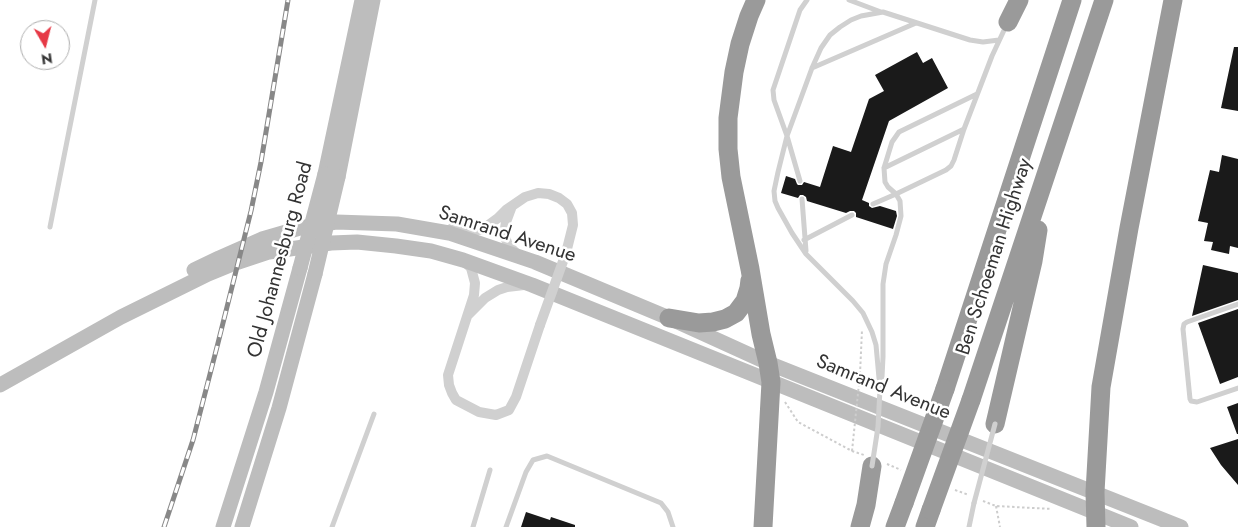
<!DOCTYPE html>
<style>
body{margin:0}
#map{position:relative;width:1238px;height:527px;overflow:hidden;background:#fff;font-family:Jost,sans-serif}
canvas{display:block}
.north{position:absolute;left:20px;top:20px;width:50px;height:50px;box-sizing:border-box;background:#fff;border:1px solid #adadad;border-radius:50%;rotate:172deg;font-size:14px;font-weight:700;line-height:20px;text-align:center;color:#333}
.north::after{content:'';display:block;margin:auto;width:18px;height:22px;background:#e63946;clip-path:polygon(50% 0,100% 100%,50% 72%,0 100%)}
</style>
<div id="map">
<canvas width="1238" height="527"></canvas>
<div class="north">N</div>
</div>
<script>
const g = document.querySelector('canvas').getContext('2d');
g.lineJoin = 'round';
function paint(path, color) { g.fillStyle = color; g.fill(path, 'evenodd'); }
const poly = rows => new Path2D(rows.map(r => 'M' + r).join(''));
function trace(path, color, width, dash) { g.strokeStyle = color; g.lineWidth = width; g.lineCap = dash ? 'butt' : 'round'; g.setLineDash(dash || []); g.stroke(path); }
function label(font, color, halo, rows, align = 'center') {
  g.font = font + ' Jost,sans-serif'; g.lineWidth = 5; g.setLineDash([]); g.textBaseline = 'middle'; g.strokeStyle = halo; g.fillStyle = color; for (const [text, x, y, turn = 0] of rows) {
    g.save(); g.translate(x, y); g.rotate((+turn || 0) * Math.PI / 180); g.textAlign = isNaN(turn) ? turn : align; if (halo) g.strokeText(text, 0, 0); g.fillText(text, 0, 0); g.restore();
  }
}
paint(poly([
 [1234,47,1238,47,1238,111,1221,108],
 [917,52,923,63,932,58,948,88,889,121,862,200,869,203,869,206,872,208,880,206,896,211,897,216,893,229,856,217,856,213,854,211,850,211,846,213,807,201,806,197,803,195,800,195,798,198,781,193,786,176,795,179,797,184,798,185,802,185,804,182,820,187,833,146,851,152,869,99,884,91,875,75],
 [1222,155,1238,159,1238,248,1230,246,1229,254,1211,250,1213,242,1204,241,1208,223,1198,221,1210,170,1219,172],
 [1203,265,1238,273,1238,300,1192,316],
 [1238,309,1238,377,1220,384,1198,323],
 [1238,403,1238,434,1237,434,1227,407],
 [1238,439,1238,485,1221,465,1210,448],
 [526,512,550,520,551,517,575,525,575,527,521,527]
]), '#1a1a1a');
trace(poly([
 [860,374,862,330],
 [785,402,798,422,852,451,864,455],
 [887,464,901,470],
 [955,490,969,495],
 [983,501,996,506,1052,509],
 [996,506,1000,527]
]), '#cdcdcd', 2, [2.5, 2.5]);
trace(poly([
 [849,0,881,12],
 [812,68,916,23],
 [884,168,964,129],
 [800,181,787,136,774,100,773,90,800,10,807,0],
 [802,199,806,251],
 [873,204,896,194,888,187,885,182,884,168,892,142,899,132,977,94],
 [50,227,95,0],
 [804,240,852,215],
 [1238,304,1187,322,1184,324,1183,329,1190,399,1191,401,1197,402,1238,388],
 [882,377,883,357,883,284,886,264,896,235,901,216,900,201,896,194,946,170,951,166,954,160,964,129,992,56,1006,26],
 [880,389,876,345,872,332,863,313,853,301,806,254,792,233,778,208,775,201,774,191,778,172,787,136,812,68,821,48,830,35,840,27,851,20,861,16,883,12,970,40,983,42,999,40],
 [332,527,374,414],
 [473,527,490,470],
 [506,527,526,472,533,460,547,456,661,503,668,512,673,527],
 [969,527,974,503]
]), '#d0d0d0', 5);
trace(poly([
 [512,206,506,222,504,234,508,245,517,254],
 [452,228,473,231,483,229,498,218,506,210,525,197,538,193,549,194,559,198,567,204,572,213,573,225,566,253],
 [464,261,471,268,475,283,474,295,448,375,449,385,452,393,456,400,479,412,496,415,509,410,516,397,540,325],
 [468,315,485,298,498,290,507,287,524,285]
]), '#d0d0d0', 10);
trace(poly([
 [325,174,362,0],
 [338,177,373,0],
 [194,270,219,258,262,239,300,228,336,222,397,224,449,233,535,262,669,318,768,363,1181,527],
 [0,385,121,317,208,274,230,265,269,252,331,243,357,242,396,246,431,251,463,260,532,285,1131,527],
 [223,527,266,392,300,268],
 [242,527,279,408,315,274]
]), '#bdbdbd', 15);
trace(poly([
 [756,0,749,16,740,44,734,72,728,118,728,149,731,177,750,269,761,334,768,363,771,382,763,527],
 [1008,22,1019,0],
 [669,318,699,323,713,322,725,319,736,313,745,301,749,288,750,280],
 [945,389,1072,0],
 [971,400,1104,0],
 [995,424,1033,261,1038,230],
 [860,527,866,505,872,466],
 [895,527,904,503],
 [925,527,931,510],
 [1096,527,1095,492,1101,387,1129,228,1173,0]
]), '#9a9a9a', 19);
const rail = poly([
 [164,527,193,440,218,343,251,211,261,162,288,0]
]);
trace(rail, '#888', 5);
trace(rail, '#fff', 3, [9]);
trace(poly([
 [852,451,860,374]
]), '#cdcdcd', 2, [2.5, 2.5]);
trace(poly([
 [872,466,878,427,880,389],
 [974,503,995,424]
]), '#d0d0d0', 5);
trace(poly([
 [540,325,566,253]
]), '#d0d0d0', 10);
trace(poly([
 [300,268,325,174],
 [315,274,338,177]
]), '#bdbdbd', 15);
trace(poly([
 [904,503,945,389],
 [931,510,971,400]
]), '#9a9a9a', 19);
label('20px', '#333', '#fff', [
 ["Samrand Avenue",507,235,18],
 ["Ben Schoeman Highway",995,257,-72],
 ["Old Johannesburg Road",281,260,-75],
 ["Samrand Avenue",883,388,22]
]);
</script>
